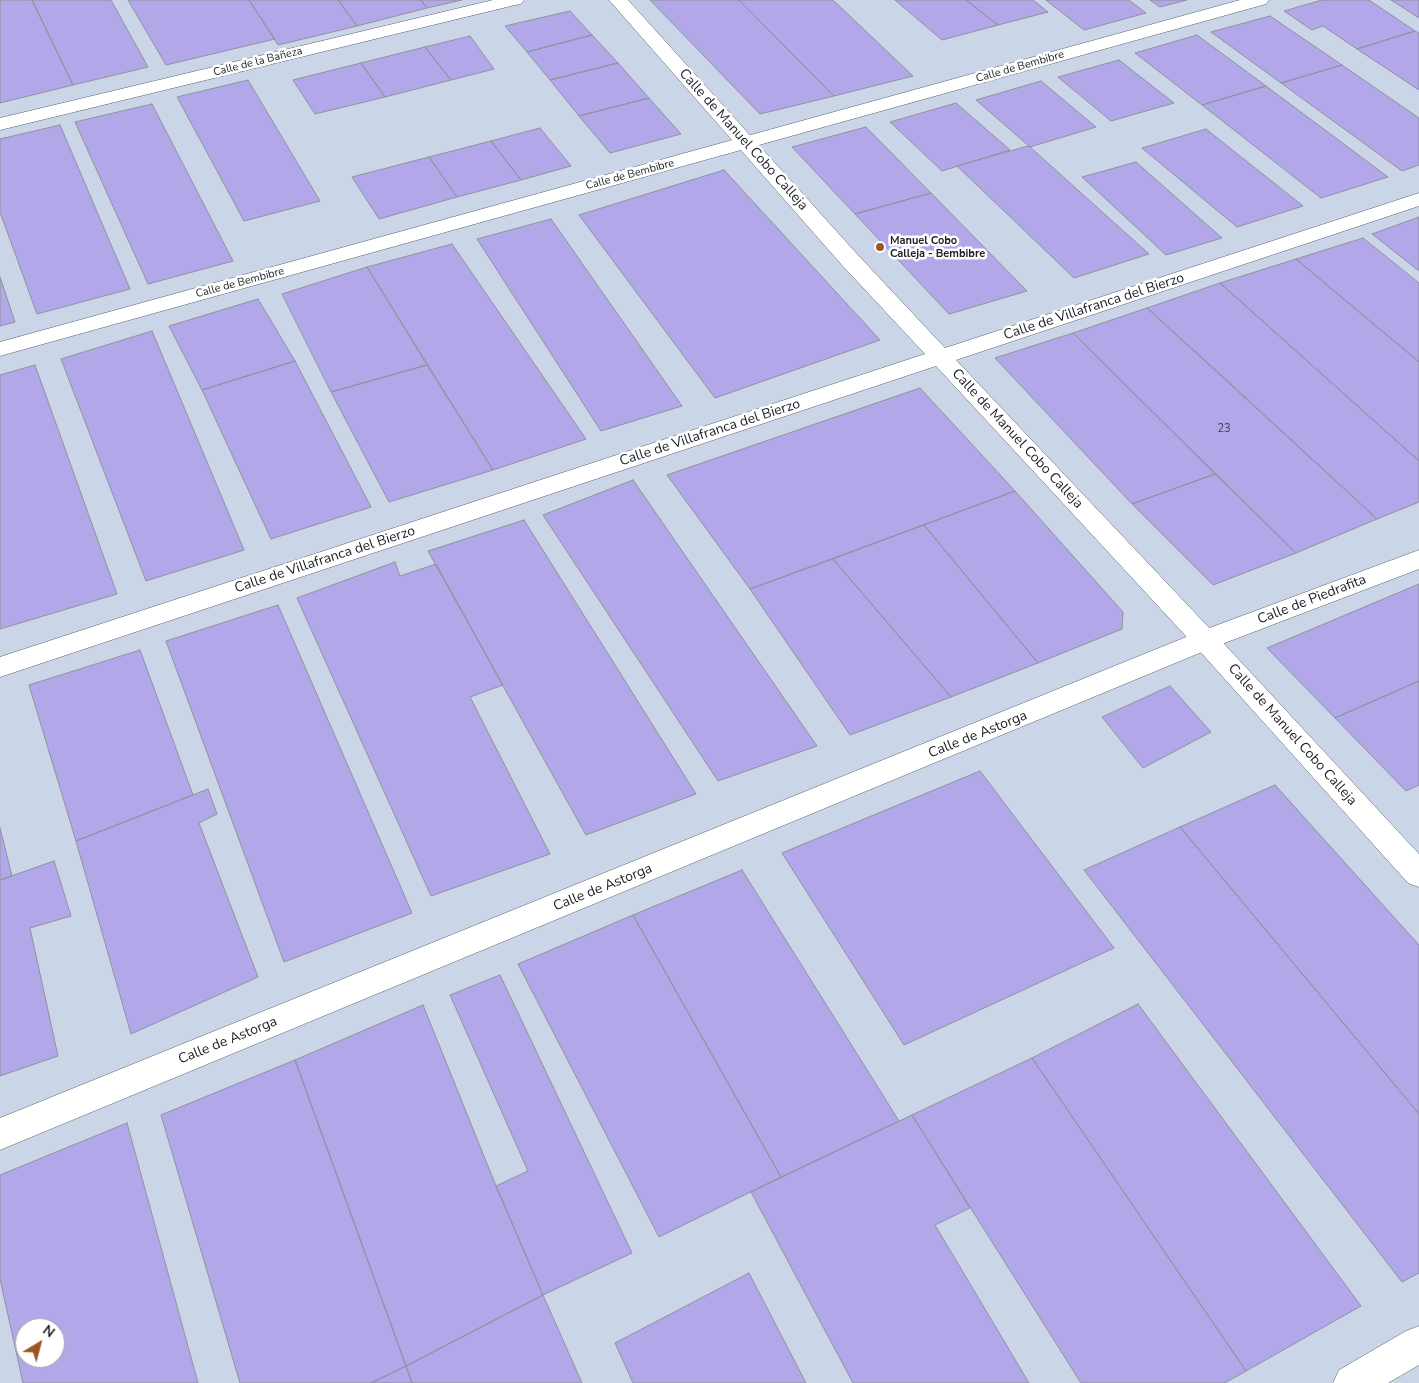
<!DOCTYPE html>
<meta charset="utf-8">
<style>
body{margin:0}
#map{position:relative;width:1419px;height:1383px;overflow:hidden;background:#d7dfeb;font-family:"Nunito Sans",sans-serif}
canvas{display:block}
.north{position:absolute;left:15px;top:1318px;width:50px;height:50px;box-sizing:border-box;background:#fff;border:1px solid #a4a5a7;border-radius:50%;rotate:37deg;font-size:14px;font-weight:700;line-height:20px;text-align:center;color:#1c1f23}
.north::after{content:'';display:block;margin:auto;width:18px;height:22px;background:#995725;clip-path:polygon(50% 0,100% 100%,50% 72%,0 100%)}
</style>
<div id="map">
<canvas width="1419" height="1383"></canvas>
<div class="north">N</div>
</div>
<script>
const g = document.querySelector('canvas').getContext('2d');
g.lineJoin = 'round';
function paint(path, color) { g.fillStyle = color; g.fill(path, 'evenodd'); }
const poly = rows => new Path2D(rows.map(r => 'M' + r).join(''));
function trace(path, color, width, dash) { g.strokeStyle = color; g.lineWidth = width; g.lineCap = dash ? 'butt' : 'round'; g.setLineDash(dash || []); g.stroke(path); }
function label(font, color, halo, rows, align = 'center') {
  g.font = font + ' "Nunito Sans",sans-serif'; g.lineWidth = 5; g.setLineDash([]); g.textBaseline = 'middle'; g.strokeStyle = halo; g.fillStyle = color; for (const [text, x, y, turn = 0] of rows) {
    g.save(); g.translate(x, y); g.rotate((+turn || 0) * Math.PI / 180); g.textAlign = isNaN(turn) ? turn : align; if (halo) g.strokeText(text, 0, 0); g.fillText(text, 0, 0); g.restore();
  }
}
paint(poly([
 [0,0,1419,0,1419,1383,0,1383],
 [25,1328,55,1328,55,1358,25,1358]
]), '#cad5e8');
const building = poly([
 [0,0,32,0,73,85,0,103,0,0],
 [32,0,111,0,148,67,73,85,32,0],
 [128,0,249,0,275,39,166,65,128,0],
 [249,0,338,0,357,26,278,45,249,0],
 [338,0,421,0,427,8,357,26,338,0],
 [421,0,462,0,427,8,421,0],
 [650,0,739,0,834,96,760,114,650,0],
 [739,0,833,0,913,76,834,96,739,0],
 [895,0,966,0,998,25,942,40,895,0],
 [966,0,1033,0,1048,12,998,25,966,0],
 [1046,0,1129,0,1146,13,1084,30,1046,0],
 [1150,0,1187,0,1160,7,1150,0],
 [1322,0,1369,0,1415,31,1357,49,1323,26,1312,30,1284,11,1322,0],
 [1391,0,1419,0,1419,18,1391,0],
 [570,11,592,35,527,52,505,26,570,11],
 [1270,16,1342,65,1281,83,1211,32,1270,16],
 [1415,31,1419,33,1419,90,1357,49,1415,31],
 [592,35,618,63,550,80,527,52,592,35],
 [1197,35,1266,86,1202,105,1135,53,1197,35],
 [470,36,494,69,451,80,425,47,470,36],
 [425,47,451,80,385,97,361,63,425,47],
 [1119,60,1174,103,1111,121,1058,77,1119,60],
 [361,63,385,97,315,114,293,80,361,63],
 [618,63,649,98,579,116,550,80,618,63],
 [1342,65,1419,118,1419,165,1402,171,1281,83,1342,65],
 [248,80,320,201,244,221,177,97,248,80],
 [1041,81,1096,127,1030,147,976,100,1041,81],
 [1266,86,1388,177,1321,198,1202,105,1266,86],
 [649,98,681,134,610,153,579,116,649,98],
 [956,103,1010,150,942,171,890,122,956,103],
 [152,104,233,261,148,284,75,122,152,104],
 [60,125,130,289,37,314,0,212,0,139,60,125],
 [866,127,931,193,855,214,792,147,866,127],
 [540,128,571,166,521,180,491,141,540,128],
 [1206,129,1303,206,1237,227,1142,148,1206,129],
 [491,141,521,180,457,197,429,157,491,141],
 [1028,146,1030,147,1149,254,1074,278,957,166,1028,146],
 [429,157,457,197,379,219,352,177,429,157],
 [1136,162,1222,238,1166,255,1082,177,1136,162],
 [724,170,880,340,715,398,579,215,724,170],
 [931,193,1027,291,949,314,855,214,931,193],
 [1419,217,1419,271,1372,234,1419,217],
 [551,219,682,406,601,431,477,239,551,219],
 [1363,238,1419,283,1419,362,1296,259,1363,238],
 [452,244,586,439,493,470,367,267,452,244],
 [1296,259,1419,362,1419,461,1220,283,1296,259],
 [367,267,427,365,331,392,282,294,367,267],
 [0,277,15,322,0,326,0,277],
 [1220,283,1419,461,1419,502,1377,519,1147,308,1220,283],
 [258,299,295,361,202,390,169,326,258,299],
 [1147,308,1231,384,1377,519,1296,553,1073,333,1147,308],
 [152,331,244,550,146,581,61,359,152,331],
 [1073,333,1215,474,1132,504,995,358,1073,333],
 [295,361,371,507,271,539,202,390,295,361],
 [35,365,117,594,0,629,0,375,35,365],
 [427,365,493,470,389,502,331,392,427,365],
 [920,388,1015,491,750,589,667,475,920,388],
 [1215,474,1296,553,1213,585,1132,504,1215,474],
 [633,480,817,746,718,781,543,515,633,480],
 [1015,491,1123,612,1122,629,1038,663,924,525,1015,491],
 [524,520,696,794,586,835,428,551,524,520],
 [924,525,1038,663,951,697,833,559,924,525],
 [833,559,951,697,850,735,750,589,833,559],
 [395,562,400,576,436,564,503,685,470,697,550,854,431,896,297,598,395,562],
 [1419,584,1419,681,1335,718,1267,648,1419,584],
 [278,605,412,913,284,962,166,641,278,605],
 [140,650,193,795,76,841,29,685,140,650],
 [1419,681,1419,785,1406,791,1335,718,1419,681],
 [1170,686,1211,732,1143,768,1102,717,1170,686],
 [980,771,1114,948,904,1045,782,853,980,771],
 [1275,785,1419,945,1419,1114,1180,827,1275,785],
 [208,789,217,814,199,823,258,977,131,1034,76,841,208,789],
 [1180,827,1419,1114,1419,1273,1402,1282,1084,870,1180,827],
 [0,828,12,876,0,880,0,828],
 [54,861,71,916,30,928,58,1056,0,1076,0,880,54,861],
 [742,870,899,1121,781,1177,633,915,742,870],
 [633,915,781,1177,659,1237,518,964,633,915],
 [500,975,632,1253,543,1295,496,1186,528,1171,450,995,500,975],
 [1138,1004,1361,1306,1246,1371,1032,1058,1138,1004],
 [423,1005,496,1186,543,1295,406,1366,295,1060,423,1005],
 [1032,1058,1246,1371,1225,1383,1081,1383,912,1115,1032,1058],
 [295,1060,406,1366,371,1383,240,1383,161,1115,295,1060],
 [912,1115,970,1208,935,1225,1029,1383,853,1383,751,1192,912,1115],
 [127,1123,198,1383,23,1383,0,1279,0,1175,127,1123],
 [25,1328,55,1328,55,1358,25,1358,25,1328],
 [749,1273,806,1383,633,1383,615,1343,749,1273],
 [543,1295,582,1383,412,1383,406,1366,543,1295],
 [406,1366,412,1383,371,1383,406,1366]
]);
paint(building, '#b1a7e9');
trace(building, '#93919e', 1);
const minor = poly([
 [493,0,524,0,521,4,515,5,0,130,0,118,493,0],
 [1240,0,1269,0,1266,4,0,356,0,342,1240,0],
 [1419,550,1419,569,1214,647,0,1150,0,1118,1196,633,1419,550],
 [1419,1326,1419,1365,1388,1383,1333,1383,1339,1370,1406,1331,1419,1326]
]);
const tertiary = poly([
 [609,0,628,0,857,254,945,348,1419,193,1419,206,956,360,1214,633,1419,854,1419,887,1408,883,1196,647,936,366,0,677,0,657,925,354,841,264,609,0]
]);
trace(minor, '#5b616c', 1);
trace(tertiary, '#5b616c', 1);
paint(minor, '#fff');
paint(tertiary, '#fff');
for (const [x, y, r, color] of [
 [880,247,5,"#995725"]
]) { const dot = new Path2D(); dot.arc(x, y, r, 0, 2 * Math.PI); g.fillStyle = color; g.fill(dot); trace(dot, '#fff', 2); }
label('11px', '#1c1f23', '#fff', [
 ["Calle de la Bañeza",258,62,-14],
 ["Calle de Bembibre",1020,67,-16],
 ["Calle de Bembibre",630,175,-15],
 ["Calle de Bembibre",240,283,-15]
]);
label('bold 11px', '#1c1f23', '#fff', [
 ["Manuel Cobo",890,241],
 ["Calleja - Bembibre",890,254]
], 'left');
label('11px', '#414154', null, [
 ["23",1224,429]
]);
label('14px', '#1c1f23', '#fff', [
 ["Calle de Manuel Cobo Calleja",743,140,48],
 ["Calle de Villafranca del Bierzo",1094,307,-18],
 ["Calle de Villafranca del Bierzo",710,433,-18],
 ["Calle de Manuel Cobo Calleja",1017,439,47],
 ["Calle de Villafranca del Bierzo",325,560,-18],
 ["Calle de Piedrafita",1312,600,-21],
 ["Calle de Astorga",978,735,-22],
 ["Calle de Manuel Cobo Calleja",1292,735,48],
 ["Calle de Astorga",603,888,-22],
 ["Calle de Astorga",228,1041,-22]
]);
</script>
